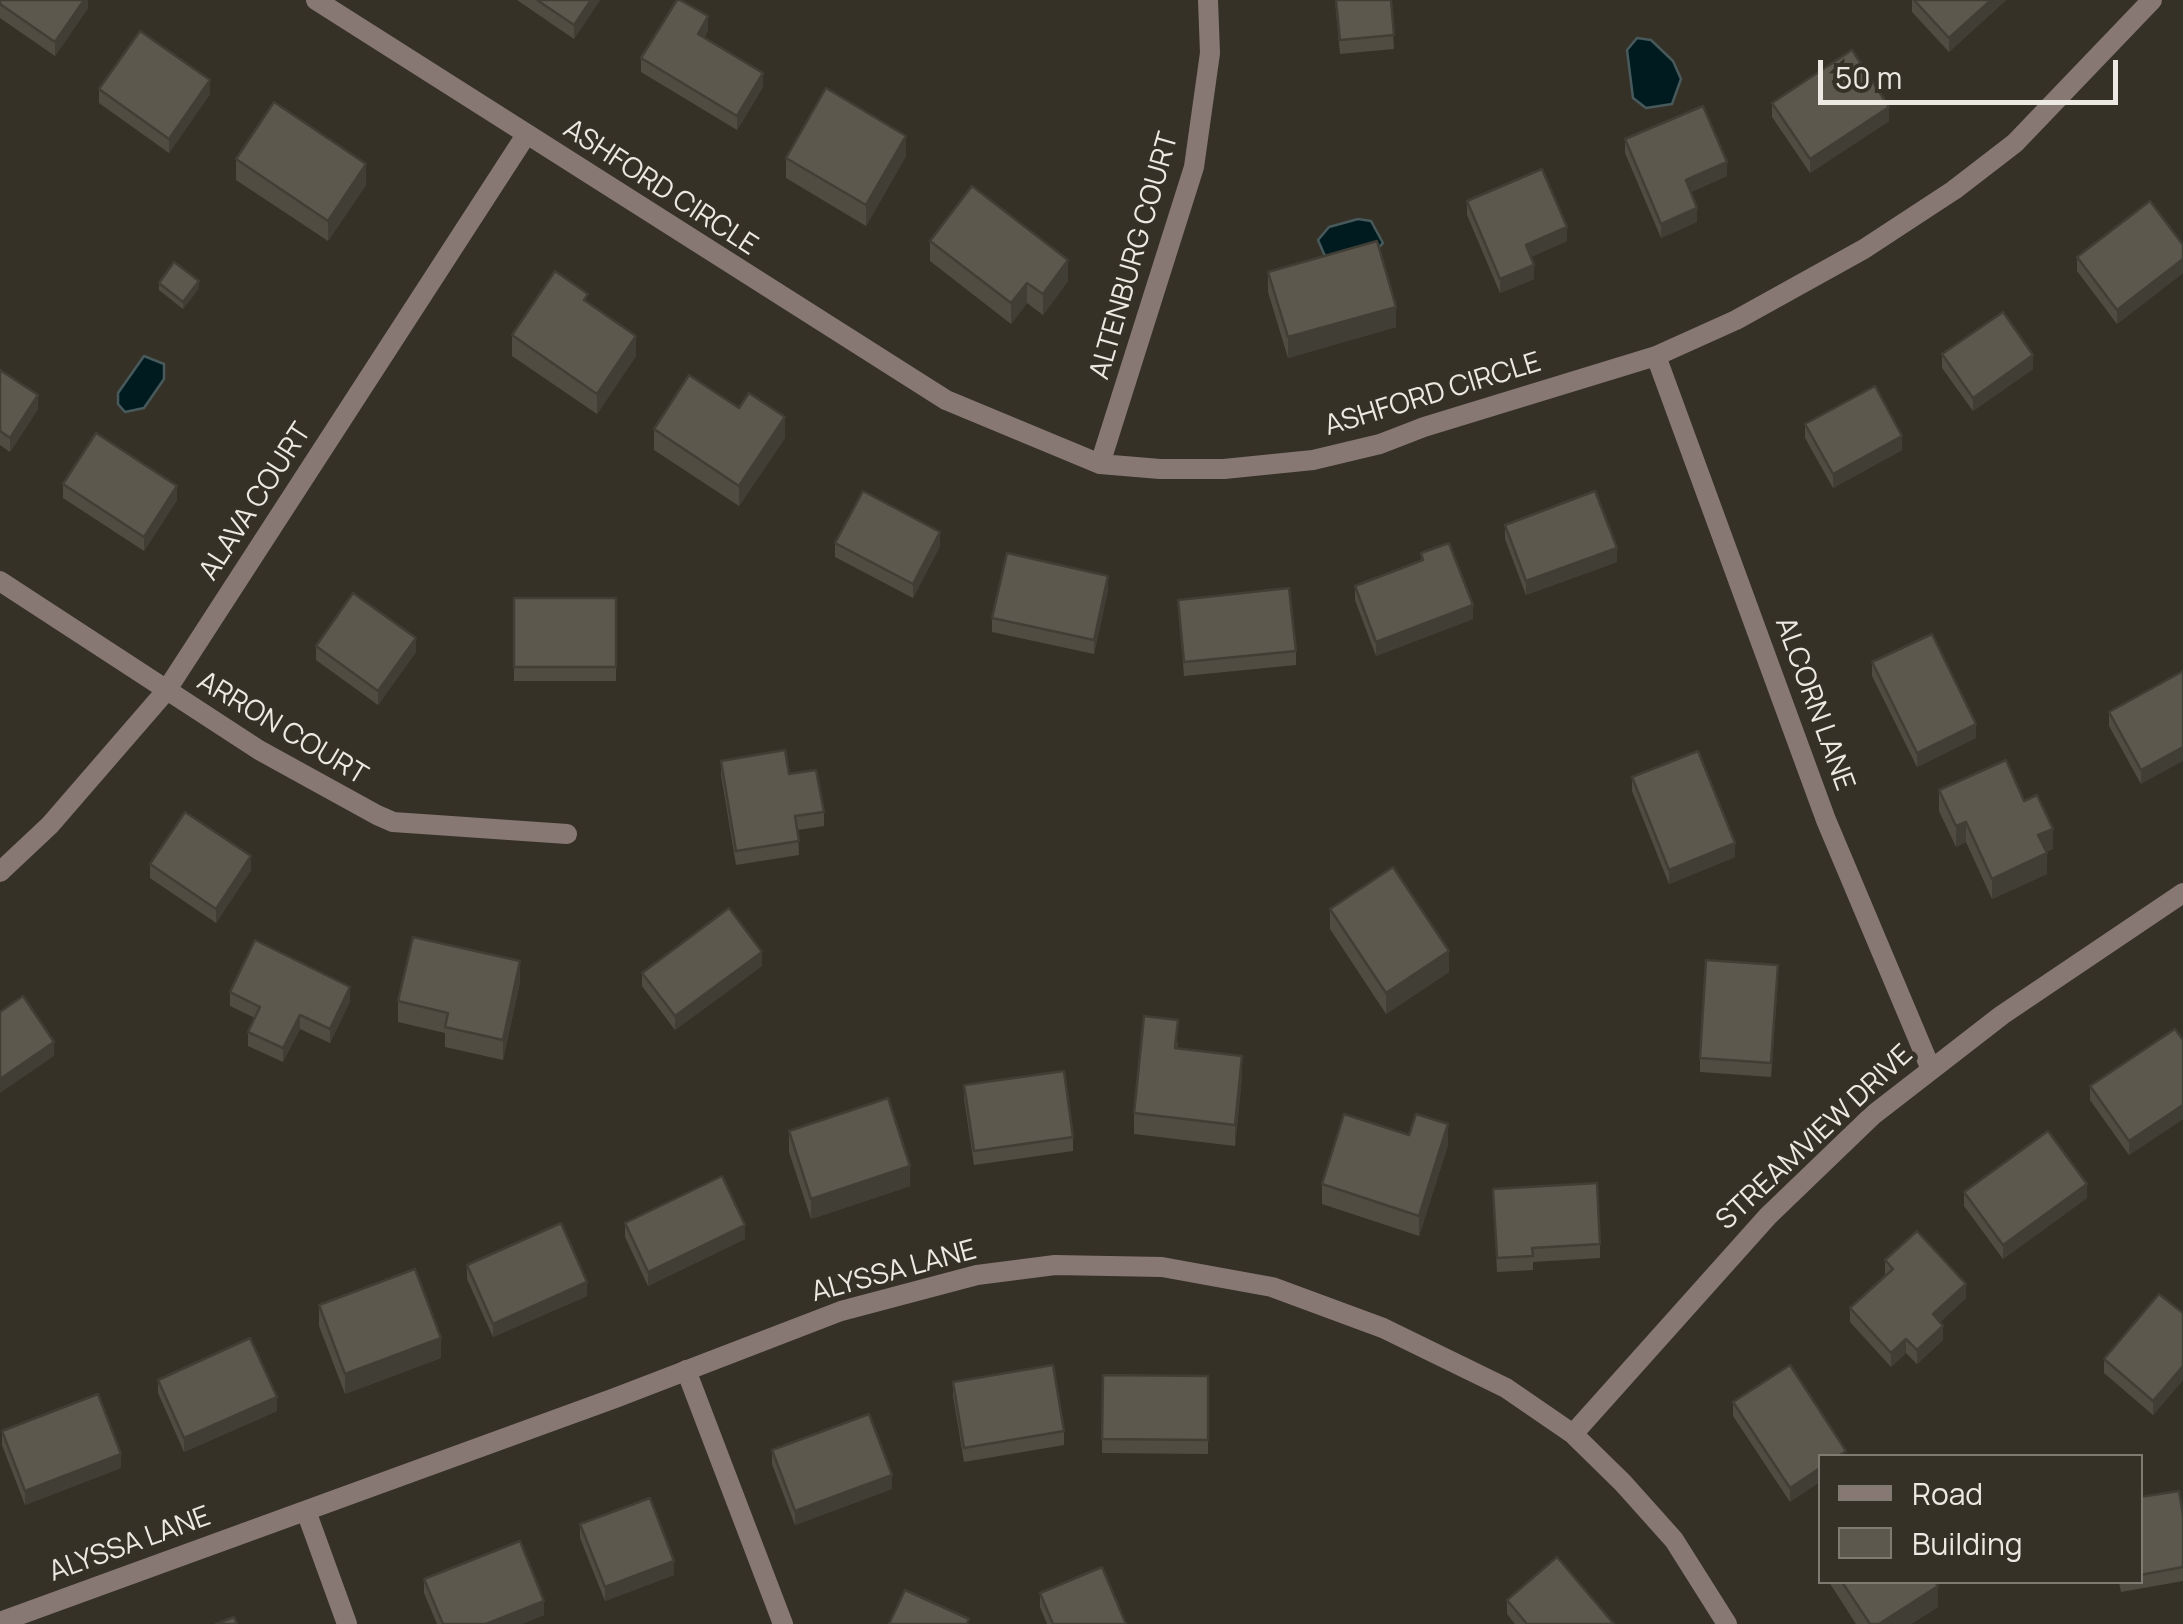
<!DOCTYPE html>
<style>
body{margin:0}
#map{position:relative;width:2183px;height:1624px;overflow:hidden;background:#363127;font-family:Manrope,sans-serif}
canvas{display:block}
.legend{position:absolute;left:1818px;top:1454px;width:325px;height:130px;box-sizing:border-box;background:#363127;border:2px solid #7f7b72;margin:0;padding:12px 18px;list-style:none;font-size:30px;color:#ece9e2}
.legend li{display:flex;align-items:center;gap:20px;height:50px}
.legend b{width:50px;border:2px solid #7f7b72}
.scale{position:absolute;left:1818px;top:60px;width:300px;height:45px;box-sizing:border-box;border:5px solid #ece9e2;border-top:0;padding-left:12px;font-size:30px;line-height:35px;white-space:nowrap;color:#ece9e2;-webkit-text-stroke:8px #363127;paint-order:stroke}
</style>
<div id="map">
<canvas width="2183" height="1624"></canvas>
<ul class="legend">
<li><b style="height:12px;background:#887874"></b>Road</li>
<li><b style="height:28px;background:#5d584d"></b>Building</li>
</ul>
<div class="scale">50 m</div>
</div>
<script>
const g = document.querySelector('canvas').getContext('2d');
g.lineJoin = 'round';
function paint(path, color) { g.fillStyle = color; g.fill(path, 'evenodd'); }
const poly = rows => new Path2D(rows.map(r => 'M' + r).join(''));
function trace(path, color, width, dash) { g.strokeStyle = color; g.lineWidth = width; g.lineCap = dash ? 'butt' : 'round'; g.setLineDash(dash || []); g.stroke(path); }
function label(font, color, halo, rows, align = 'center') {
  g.font = font + ' Manrope,sans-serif'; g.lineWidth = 10; g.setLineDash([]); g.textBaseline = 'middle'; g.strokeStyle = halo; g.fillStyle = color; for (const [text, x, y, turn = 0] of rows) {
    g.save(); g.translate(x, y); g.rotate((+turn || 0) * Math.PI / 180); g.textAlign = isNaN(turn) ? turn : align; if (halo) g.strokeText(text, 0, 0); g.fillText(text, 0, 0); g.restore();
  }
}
const water = poly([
 [1637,38,1651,40,1673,61,1681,79,1672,104,1646,108,1633,98,1627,50,1637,38],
 [1358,219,1371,221,1383,243,1371,255,1332,260,1324,254,1318,240,1329,227,1358,219],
 [144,356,164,364,164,379,144,408,125,412,118,404,118,393,144,356]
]);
paint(water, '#001b20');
trace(water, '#47595a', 2.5);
trace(poly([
 [686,1370,783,1624]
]), '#887874', 20);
trace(poly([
 [316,0,946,400,1100,464,1160,469,1224,469,1313,460,1380,444,1424,427,1656,356,1736,320,1864,249,1954,190,2015,143,2152,0],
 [1656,356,1826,820,1930,1067],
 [1100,464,1194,167,1210,53,1208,0],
 [0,581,259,750,377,815,393,822,567,834],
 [0,872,50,825,166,691,526,135],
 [1573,1434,1768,1216,1873,1115,2002,1015,2183,893],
 [306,1511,347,1624],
 [0,1622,615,1398,841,1311,977,1275,1055,1265,1162,1267,1272,1287,1383,1328,1506,1388,1573,1434,1623,1483,1674,1540,1727,1624]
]), '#887874', 20);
paint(poly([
 [0,0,88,0,88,8,55,56,0,18],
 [517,0,600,0,574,39],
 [1335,0,1391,0,1394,49,1340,54],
 [1912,0,2006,0,1949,52,1912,12],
 [708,30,704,38,763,87,737,130,641,72,641,58],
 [99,89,210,94,169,153,99,103],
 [1772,103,1889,121,1810,173,1772,117],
 [1625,139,1727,176,1691,192,1697,222,1661,238,1625,153],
 [906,156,866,226,786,178,786,158],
 [236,159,366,185,328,241,236,180],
 [1467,201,1567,241,1531,257,1534,279,1500,293,1467,215],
 [930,241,1068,281,1043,315,1027,303,1011,324,930,261],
 [2183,245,2183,273,2117,324,2077,271,2077,257],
 [1268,272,1396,327,1288,358,1268,292],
 [159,283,199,288,183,309,159,290],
 [512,335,636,356,597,414,512,356],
 [1942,354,2033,369,1973,411,1942,368],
 [0,370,38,409,10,452,0,445],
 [1805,424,1902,450,1833,488,1805,438],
 [654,429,785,438,739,506,654,450],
 [63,484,177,500,144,551,63,498],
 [1505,525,1617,562,1526,595,1505,539],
 [835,543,940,546,913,598,835,557],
 [1421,553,1473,619,1376,656,1355,600,1355,586,1421,561],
 [1108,590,1094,654,992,632,992,618],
 [514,598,616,598,616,681,514,681],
 [1178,600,1296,651,1296,665,1184,676],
 [316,646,416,652,378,705,316,660],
 [1872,662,1976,738,1917,767,1872,676],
 [2183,671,2141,784,2109,726,2109,712],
 [721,761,789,774,824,812,824,826,798,830,799,855,736,865,721,775],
 [1632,777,1735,857,1669,884,1632,791],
 [1939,790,2024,801,2053,849,2046,852,2047,874,1992,899,1966,842,1956,847,1939,811],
 [150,864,251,870,216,923,150,878],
 [1330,909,1449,972,1386,1014,1330,929],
 [762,966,675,1030,642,986,642,973],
 [1778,979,1771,1077,1700,1072,1700,1058],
 [520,982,503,1060,445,1047,445,1033,398,1022,398,1001],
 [230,992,350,1001,330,1043,300,1029,283,1062,248,1046,248,1032,255,1018,230,1006],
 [2183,1040,2183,1119,2129,1155,2090,1100,2090,1086],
 [1178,1041,1177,1049,1242,1077,1235,1146,1134,1134,1134,1113],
 [964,1085,1073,1137,1073,1151,974,1165,964,1099],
 [789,1131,910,1186,811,1219,789,1152],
 [1448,1145,1419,1236,1322,1204,1322,1184],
 [1493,1189,1600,1244,1600,1258,1533,1262,1533,1270,1497,1272],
 [1964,1192,2087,1198,2003,1259,1964,1206],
 [625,1223,745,1239,648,1286,625,1237],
 [1885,1260,1966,1298,1940,1322,1943,1340,1917,1364,1906,1353,1891,1367,1850,1322,1850,1308,1886,1275,1885,1274],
 [467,1265,587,1296,493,1337,467,1279],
 [319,1305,441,1358,345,1394,319,1326],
 [2183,1313,2183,1380,2153,1415,2104,1373,2104,1359],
 [1103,1375,1208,1376,1208,1454,1102,1453],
 [158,1380,277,1411,184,1452,158,1393],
 [953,1382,1064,1431,1064,1445,964,1462,953,1396],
 [1733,1402,1846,1456,1790,1502,1733,1416],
 [2,1431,121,1468,25,1505,2,1445],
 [772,1450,892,1489,795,1525,772,1464],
 [2140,1497,2183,1515,2183,1581,2121,1592,2119,1582,2140,1582],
 [580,1524,674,1575,605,1601,580,1538],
 [424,1579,544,1615,522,1624,437,1624,424,1593],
 [1829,1582,1935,1582,1938,1607,1911,1624,1856,1624],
 [1040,1593,1126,1624,1047,1624,1040,1607],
 [1507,1600,1614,1624,1515,1624,1507,1614]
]), '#504c42');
paint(poly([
 [84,0,88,0,88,8,55,56,55,42],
 [591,0,600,0,574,39,574,25],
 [1991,0,2006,0,1949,52,1949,38],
 [708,16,708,30,698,48,698,34],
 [763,73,763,87,737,130,737,116],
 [210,80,210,94,169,153,169,139],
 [1889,107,1889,121,1810,173,1810,159],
 [906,136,906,156,866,226,866,205],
 [1727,162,1727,176,1686,194,1686,180],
 [366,164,366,185,328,241,328,221],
 [1697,208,1697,222,1661,238,1661,224],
 [1567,227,1567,241,1526,259,1526,245],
 [2183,259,2183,273,2117,324,2117,310],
 [1068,260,1068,281,1043,315,1043,294],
 [1534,265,1534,279,1500,293,1500,279],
 [199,281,199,288,183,309,183,302],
 [1027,283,1027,303,1011,324,1011,303],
 [1396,307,1396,327,1288,358,1288,337],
 [636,336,636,356,597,414,597,394],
 [2033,355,2033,369,1973,411,1973,398],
 [38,395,38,409,10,452,10,438],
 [785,417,785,438,739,506,739,486],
 [1902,436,1902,450,1833,488,1833,474],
 [177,486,177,500,144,551,144,537],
 [940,532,940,546,913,598,913,584],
 [1617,548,1617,562,1526,595,1526,581],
 [1108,576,1108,590,1094,654,1094,640],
 [1473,605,1473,619,1376,656,1376,642],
 [416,638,416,652,378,705,378,691],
 [1976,724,1976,738,1917,767,1917,753],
 [2183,747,2183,761,2141,784,2141,770],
 [1966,822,1966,842,1956,847,1956,826],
 [2053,829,2053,849,2038,855,2038,835],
 [1735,843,1735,857,1669,884,1669,870],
 [2047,853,2047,874,1992,899,1992,879],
 [251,856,251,870,216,923,216,909],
 [1449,951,1449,972,1386,1014,1386,993],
 [762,952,762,966,675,1030,675,1016],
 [520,961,520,982,503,1060,503,1040],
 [350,987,350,1001,330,1043,330,1029],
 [300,1015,300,1029,283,1062,283,1048],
 [54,1042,54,1056,0,1093,0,1079],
 [1242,1056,1242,1077,1235,1146,1235,1125],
 [2183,1105,2183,1119,2129,1155,2129,1141],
 [1448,1124,1448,1145,1419,1236,1419,1216],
 [910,1166,910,1186,811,1219,811,1199],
 [2087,1184,2087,1198,2003,1259,2003,1245],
 [745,1225,745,1239,648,1286,648,1272],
 [587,1282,587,1296,493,1337,493,1324],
 [1966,1284,1966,1298,1933,1328,1933,1314],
 [1943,1326,1943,1340,1917,1364,1917,1350],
 [441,1338,441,1358,345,1394,345,1374],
 [1906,1339,1906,1353,1891,1367,1891,1353],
 [2183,1366,2183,1380,2153,1415,2153,1401],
 [277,1397,277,1411,184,1452,184,1438],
 [121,1454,121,1468,25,1505,25,1491],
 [1820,1468,1820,1482,1790,1502,1790,1488],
 [892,1475,892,1489,795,1525,795,1511],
 [674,1561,674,1575,605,1601,605,1587],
 [1938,1586,1938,1607,1911,1624,1879,1624],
 [544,1601,544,1615,522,1624,486,1624]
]), '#413e36');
const building = poly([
 [0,0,84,0,55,42,0,4,0,0],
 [537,0,591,0,574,25,537,0],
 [677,0,680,0,708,16,698,34,763,73,737,116,641,58,677,0],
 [1336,0,1391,0,1394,35,1340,40,1336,0],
 [1914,0,1991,0,1949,38,1914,0],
 [140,31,210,80,169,139,99,89,140,31],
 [1852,50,1889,107,1810,159,1772,103,1852,50],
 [826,88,906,136,866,205,786,158,826,88],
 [274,102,366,164,328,221,236,159,274,102],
 [1703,106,1727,162,1686,180,1697,208,1661,224,1625,139,1703,106],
 [1542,169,1567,227,1526,245,1534,265,1500,279,1467,201,1542,169],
 [972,186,1068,260,1043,294,1027,283,1011,303,930,241,972,186],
 [2150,201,2183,245,2183,259,2117,310,2077,257,2150,201],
 [1377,241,1396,307,1288,337,1268,272,1377,241],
 [174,262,199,281,183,302,159,283,174,262],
 [555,271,588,294,584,300,636,336,597,394,512,335,555,271],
 [2003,312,2033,355,1973,398,1942,354,2003,312],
 [0,370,38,395,10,438,0,431,0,370],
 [689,375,739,408,749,393,785,417,739,486,654,429,689,375],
 [1875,386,1902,436,1833,474,1805,424,1875,386],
 [96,433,177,486,144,537,63,484,96,433],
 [863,491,940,532,913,584,835,543,863,491],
 [1595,491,1617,548,1526,581,1505,525,1595,491],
 [1449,543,1473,605,1376,642,1355,586,1423,560,1421,553,1449,543],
 [1007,553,1108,576,1094,640,992,618,1007,553],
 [1289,588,1296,651,1184,662,1178,600,1289,588],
 [353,593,416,638,378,691,316,646,353,593],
 [514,598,616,598,616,667,514,667,514,598],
 [1932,634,1976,724,1917,753,1872,662,1932,634],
 [2183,671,2183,747,2141,770,2109,712,2183,671],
 [785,750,789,774,816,770,824,812,795,816,799,841,736,851,721,761,785,750],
 [1698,751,1735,843,1669,870,1632,777,1698,751],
 [2006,760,2024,801,2037,795,2053,829,2038,835,2047,853,1992,879,1966,822,1956,826,1939,790,2006,760],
 [185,812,251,856,216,909,150,864,185,812],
 [1393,867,1449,951,1386,993,1330,909,1393,867],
 [729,908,762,952,675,1016,642,973,729,908],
 [413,937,520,961,503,1040,445,1027,448,1013,398,1001,413,937],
 [255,940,350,987,330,1029,300,1015,283,1048,248,1032,260,1007,230,992,255,940],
 [1706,960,1778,965,1771,1063,1700,1058,1706,960],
 [23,996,54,1042,0,1079,0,1012,23,996],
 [1144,1016,1178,1020,1175,1048,1242,1056,1235,1125,1134,1113,1144,1016],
 [2175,1029,2183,1040,2183,1105,2129,1141,2090,1086,2175,1029],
 [1064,1071,1073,1137,974,1151,964,1085,1064,1071],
 [888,1098,910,1166,811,1199,789,1131,888,1098],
 [1344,1114,1409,1135,1416,1114,1448,1124,1419,1216,1322,1184,1344,1114],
 [2048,1131,2087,1184,2003,1245,1964,1192,2048,1131],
 [722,1176,745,1225,648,1272,625,1223,722,1176],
 [1597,1183,1600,1244,1532,1248,1533,1256,1497,1258,1493,1189,1597,1183],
 [561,1223,587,1282,493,1324,467,1265,561,1223],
 [1917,1231,1966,1284,1933,1314,1943,1326,1917,1350,1906,1339,1891,1353,1850,1308,1893,1269,1885,1260,1917,1231],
 [415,1269,441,1338,345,1374,319,1305,415,1269],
 [2159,1294,2183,1313,2183,1366,2153,1401,2104,1359,2159,1294],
 [250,1338,277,1397,184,1438,158,1380,250,1338],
 [1053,1365,1064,1431,964,1448,953,1382,1053,1365],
 [1790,1365,1846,1451,1838,1456,1820,1456,1820,1468,1790,1488,1733,1402,1790,1365],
 [1103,1375,1208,1376,1208,1440,1102,1439,1103,1375],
 [98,1394,121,1454,25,1491,2,1431,98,1394],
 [869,1414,892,1475,795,1511,772,1450,869,1414],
 [2179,1491,2183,1515,2183,1567,2140,1575,2140,1497,2179,1491],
 [650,1498,674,1561,605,1587,580,1524,650,1498],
 [520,1541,544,1601,486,1624,443,1624,424,1579,520,1541],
 [1557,1557,1614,1624,1527,1624,1507,1600,1557,1557],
 [1102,1567,1126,1624,1053,1624,1040,1593,1102,1567],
 [1842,1582,1935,1582,1938,1586,1879,1624,1870,1624,1842,1582],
 [905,1590,969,1619,967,1624,889,1624,905,1590],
 [234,1617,237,1624,216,1624,234,1617]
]);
paint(building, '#5d584d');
trace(building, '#413e36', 2.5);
label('28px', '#ece9e2', '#363127', [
 ["ASHFORD CIRCLE",660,188,33],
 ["ALTENBURG COURT",1135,256,-74],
 ["ASHFORD CIRCLE",1433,395,-17],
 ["ALAVA COURT",256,502,-57],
 ["ALCORN LANE",1814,704,70],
 ["ARRON COURT",282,729,31],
 ["STREAMVIEW DRIVE",1815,1138,-43],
 ["ALYSSA LANE",894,1272,-15],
 ["ALYSSA LANE",130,1545,-20]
]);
</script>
